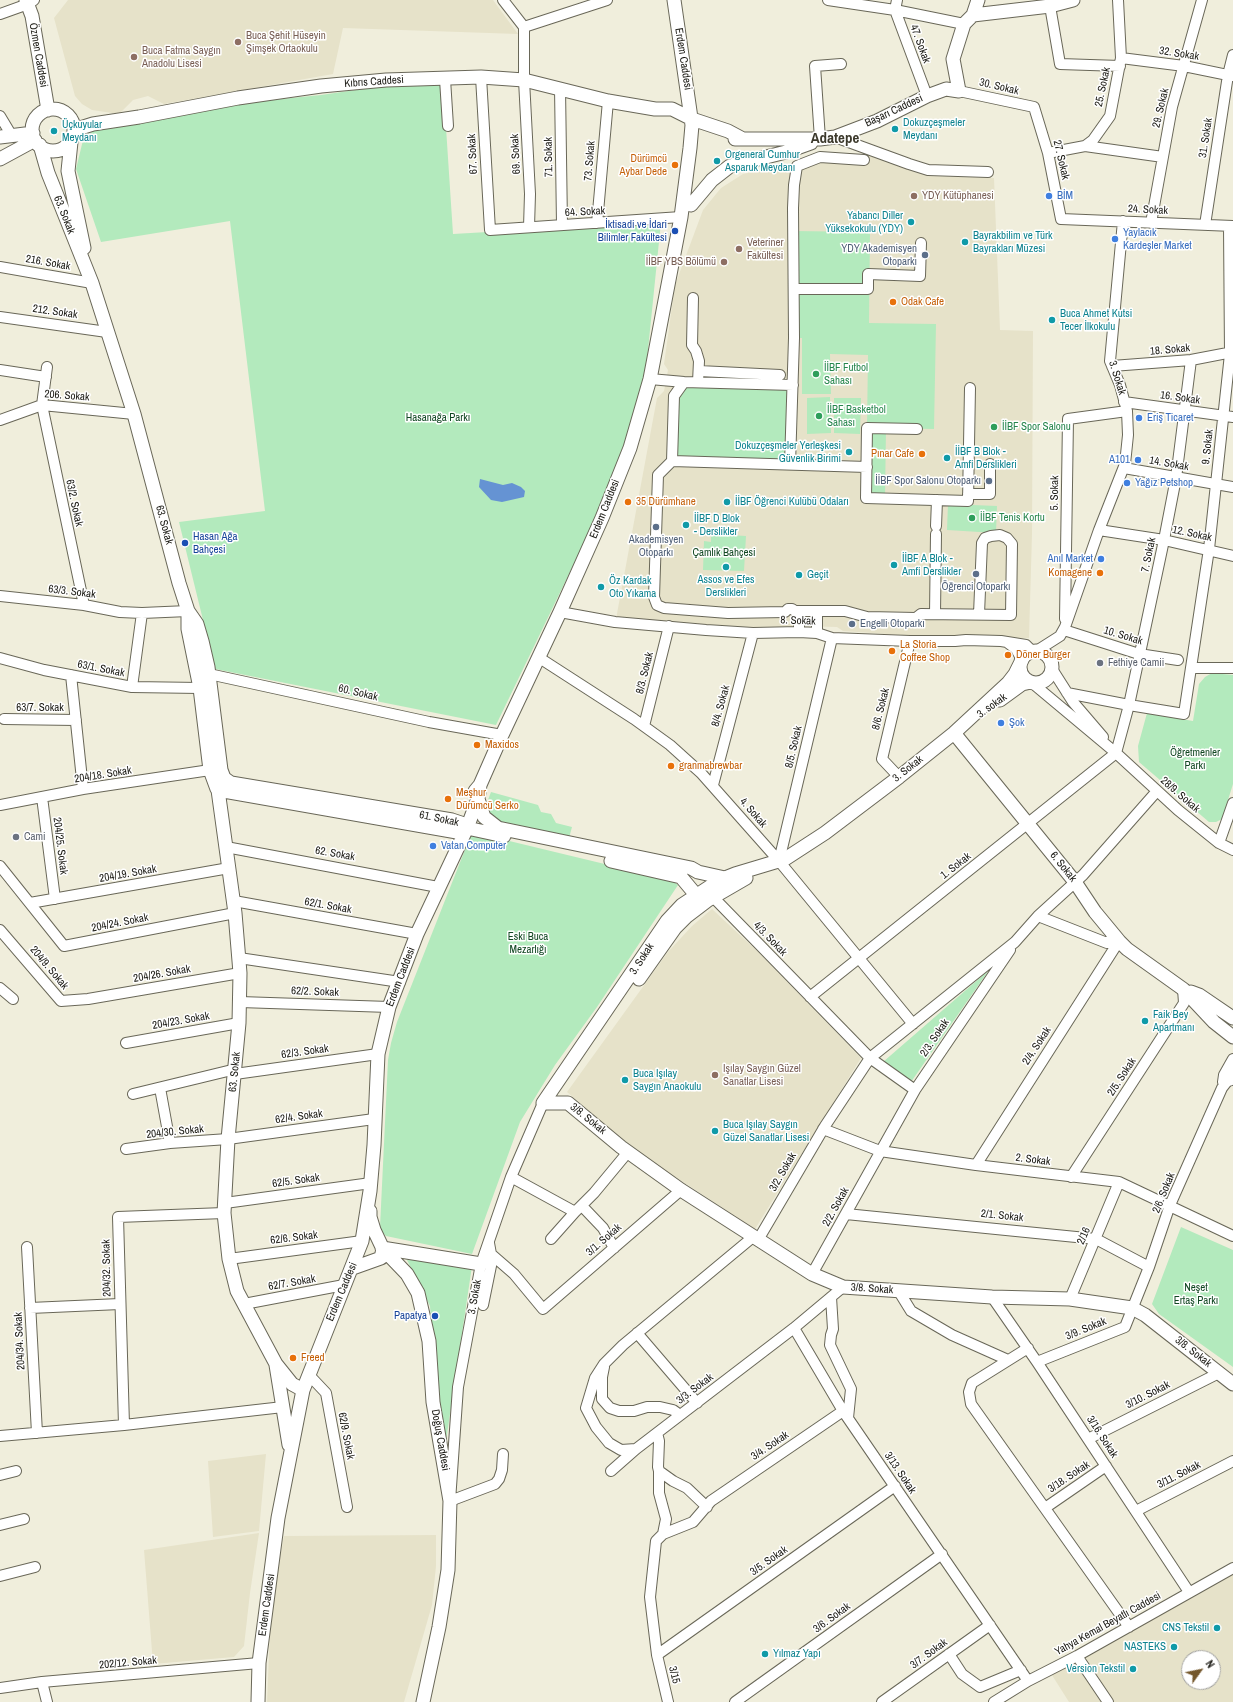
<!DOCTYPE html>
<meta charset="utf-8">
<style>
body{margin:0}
#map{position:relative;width:1233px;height:1702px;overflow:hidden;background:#f0eedc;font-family:"Archivo Narrow",sans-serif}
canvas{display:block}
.north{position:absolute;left:1181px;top:1650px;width:40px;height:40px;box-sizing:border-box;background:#fff;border:1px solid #a3a3a1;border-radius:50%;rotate:57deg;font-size:11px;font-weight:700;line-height:16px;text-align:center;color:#1a1913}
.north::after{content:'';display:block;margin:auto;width:14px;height:18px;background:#74572b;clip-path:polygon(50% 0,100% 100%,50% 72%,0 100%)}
</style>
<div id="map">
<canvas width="1233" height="1702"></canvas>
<div class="north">N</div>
</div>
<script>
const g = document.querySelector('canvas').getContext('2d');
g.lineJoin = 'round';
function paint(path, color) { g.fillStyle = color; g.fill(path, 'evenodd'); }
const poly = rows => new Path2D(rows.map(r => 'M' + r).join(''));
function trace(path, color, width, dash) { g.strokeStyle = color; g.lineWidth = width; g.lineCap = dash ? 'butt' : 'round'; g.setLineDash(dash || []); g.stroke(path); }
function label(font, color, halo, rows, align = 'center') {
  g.font = font + ' "Archivo Narrow",sans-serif'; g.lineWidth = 3; g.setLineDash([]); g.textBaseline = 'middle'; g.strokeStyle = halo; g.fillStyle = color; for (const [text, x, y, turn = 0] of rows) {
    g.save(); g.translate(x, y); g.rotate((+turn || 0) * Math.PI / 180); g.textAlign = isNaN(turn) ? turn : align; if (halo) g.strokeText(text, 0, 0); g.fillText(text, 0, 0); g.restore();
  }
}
paint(poly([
 [68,0,493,0,518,34,343,28,333,74,164,104,148,96,133,100,119,114,92,110,82,104,75,96,54,18],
 [826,152,876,156,893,159,929,176,994,178,1000,330,1033,331,1032,534,1029,638,931,637,843,631,837,627,794,626,753,629,616,619,657,398,664,391,665,386,668,370,664,364,675,285,703,210,721,188,743,174,783,166],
 [712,909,758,952,861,1058,755,1229,636,1151,567,1092,668,952,692,926],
 [266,1454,259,1531,213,1537,208,1461],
 [259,1533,250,1593,244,1646,234,1657,153,1664,144,1550],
 [436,1535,436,1566,432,1605,404,1702,267,1702,271,1605,284,1536],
 [1233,1568,1233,1702,1069,1702,1050,1672],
 [1189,1658,1213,1658,1213,1682,1189,1682]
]), '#e6e2c9');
paint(poly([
 [443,82,453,234,661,222,645,379,624,447,597,516,496,725,215,669,179,522,265,511,230,221,101,242,76,169,84,136,99,128,232,104,321,95,383,86],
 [793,231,870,232,869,323,936,324,934,429,886,428,885,498,866,498,868,355,830,354,831,394,802,394,802,338,794,338],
 [684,382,793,385,790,464,672,461,674,396],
 [830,397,831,433,807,434,807,398],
 [834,398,861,398,860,434,834,433],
 [948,504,997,506,996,533,947,530],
 [711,534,746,536,744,571,703,570,704,541,711,542],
 [1212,673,1233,675,1233,784,1222,819,1216,822,1209,822,1139,762,1138,746,1147,713,1193,721,1199,684,1205,677],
 [491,792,538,805,541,812,551,814,556,823,572,827,569,838,502,822,494,819,488,812,486,805],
 [472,832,671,880,678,885,597,1007,555,1065,520,1122,472,1254,386,1236,382,1232,380,1227,388,1060,391,1043,397,1022],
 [989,970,911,1082,883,1062],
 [1181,1227,1233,1250,1233,1367,1159,1314,1152,1304],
 [405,1256,472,1266,446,1441,436,1383,430,1306]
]), '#b3eabd');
paint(poly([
 [480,479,503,485,512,483,521,487,525,491,524,497,502,502,491,500,479,487]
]), '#6593d3');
const minor = poly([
 [503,0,524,27,524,80,530,194,529,227],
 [828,0,895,10,964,24],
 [897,0,895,10,927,96],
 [1050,6,1060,64,1120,66],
 [0,14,28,4,34,0],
 [524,27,607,0],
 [1121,58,1184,66,1233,76],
 [481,77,490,230,681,217],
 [445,79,448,126],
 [560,88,562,225],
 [959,91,1034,107,1048,153,1061,219,1233,226],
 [0,116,12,136],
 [835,137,909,164,928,170,988,172],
 [820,139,815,66,841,64],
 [1085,146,1163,157],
 [1048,153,1085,146,1093,140,1110,116,1121,58,1118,0],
 [597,223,608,101],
 [1151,223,1172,107,1202,0],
 [1205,225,1228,75,1233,55],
 [0,267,92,283],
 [794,289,868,289,868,274,920,276,921,243],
 [693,298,692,345,696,351,699,361,698,382],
 [0,317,107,332],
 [1112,366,1191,360,1233,352],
 [47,367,42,405,84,605],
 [0,370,46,377],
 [699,371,780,375],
 [650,379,684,382,793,385],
 [684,382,674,396,672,461,658,475,654,597,657,605,664,608,728,613,785,612,788,609,792,609,795,611,845,611,867,617,916,618,921,614,1011,615,1012,544,1007,538,1000,535,991,536,985,538,982,543,979,614],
 [1124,402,1233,417],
 [0,420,42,405,134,414],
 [917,429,867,428,866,498,968,501,970,388],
 [672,461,867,467],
 [790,464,794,338,793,208,794,185,797,166,820,157,864,160],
 [1124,468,1233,487],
 [968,494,990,494,990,464],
 [936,526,937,500],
 [1099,530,1164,540,1233,556],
 [0,596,84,605,120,612,142,613,188,611],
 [799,611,799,632],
 [560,612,615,622,706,630,753,633,799,632,817,633,832,638,910,641,955,641,966,640,1001,641,1026,645,1032,651],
 [935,614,936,534],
 [1065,619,1068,419,1127,411],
 [1064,630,1139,654,1178,660],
 [817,633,817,612],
 [1008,643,1016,649,1022,660],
 [1038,650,1060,636,1065,627,1099,530,1125,464,1128,435,1127,411,1120,385,1110,361,1123,221],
 [538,657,634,719,670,745,701,773,779,861,913,1024],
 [0,658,44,670,132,687,200,688],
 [1191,668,1233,668],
 [1052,669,1073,702,1103,737],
 [209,674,429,722,502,735],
 [71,675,83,789],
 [1031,682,1116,753,1178,810,1219,843,1233,850],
 [132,687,142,613],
 [1067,693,1129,705,1184,714,1209,549,1230,354,1229,226],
 [4,719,76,720],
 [644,726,669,626],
 [1116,753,1129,705,1164,540,1176,478,1191,360],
 [899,777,882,759,910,641],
 [713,785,753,633],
 [42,797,55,899],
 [0,805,83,789,210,770],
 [1219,843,1233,803],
 [226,847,438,887],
 [779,861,832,638],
 [0,866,64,946,235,913],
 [713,897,870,1058,915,1090],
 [234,901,417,934],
 [30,903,229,868],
 [1038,916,1107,943,1115,936],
 [0,930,61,1001,88,999,240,973],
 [239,958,400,982],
 [0,988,13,999],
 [810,997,1116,753],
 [240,1002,389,1007],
 [126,1043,239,1023],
 [235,1074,378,1054],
 [1223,1082,1224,1075,1233,1059],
 [160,1088,170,1143],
 [133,1094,236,1069],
 [823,1129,880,1151,976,1165,1119,1182,1233,1236],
 [126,1149,170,1143,228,1139,374,1119],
 [976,1165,1119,941],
 [511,1177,575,1212,594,1193,628,1152],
 [1071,1177,1184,1003,1183,989],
 [225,1203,371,1183],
 [582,1206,603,1228,614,1248],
 [846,1214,1096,1239,1149,1267],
 [551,1239,575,1212],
 [758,1240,825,1126,870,1058,1015,942,1038,916,1083,875,1157,791],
 [489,1243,491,1254,514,1274,543,1309,681,1190],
 [27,1247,37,1433],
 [229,1259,362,1241],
 [812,1274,915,1090,1010,950],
 [843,1287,794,1328,843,1411,1028,1681],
 [898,1290,911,1311,952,1335,1008,1360],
 [831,1297,833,1329,831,1335,830,1345,851,1389,848,1418],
 [992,1297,1037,1362,1189,1592],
 [1070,1299,1119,1182],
 [244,1304,344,1285],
 [483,1305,493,1256],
 [30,1308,120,1304],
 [637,1333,697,1403],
 [1028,1348,972,1383,969,1392,971,1404,1129,1627],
 [1037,1362,1125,1327,1149,1267,1170,1205,1222,1088,1233,1074],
 [604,1367,602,1377,602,1399,610,1408,619,1411,634,1411,647,1407,660,1407,673,1410,680,1415],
 [309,1375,326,1393,347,1507],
 [124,1425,118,1217,224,1213],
 [657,1433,659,1441,658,1467,659,1471,673,1481,687,1488,707,1507],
 [0,1436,124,1425,283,1407],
 [1088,1439,1219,1373],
 [636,1449,621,1450,609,1443,596,1427,586,1408,595,1378,604,1364,623,1345,753,1237],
 [503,1454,502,1470,499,1479,495,1484,450,1501,458,1387,481,1264,511,1177,543,1103],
 [611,1471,636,1449,794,1328],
 [659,1471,659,1493,666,1519,663,1534],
 [0,1475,16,1471],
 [1045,1508,1106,1466],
 [1136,1511,1233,1461],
 [0,1525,24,1519],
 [0,1576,35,1567],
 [949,1654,962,1674,980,1687,1021,1670],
 [657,1655,895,1486],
 [1077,1656,1108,1702],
 [42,1682,47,1702],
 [0,1688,42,1682,259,1663],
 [668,1702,657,1655,650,1597,656,1541,663,1534,693,1522,711,1501,843,1411],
 [735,1702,942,1554],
 [882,1702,990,1625],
 [994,1702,1028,1681,1077,1656,1233,1568]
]);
const major = poly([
 [26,0,32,16,48,110],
 [973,15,1050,6,1073,0],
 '32 130a21 21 0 1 1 42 0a21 21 0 1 1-42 0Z',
 [74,130,93,124,139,117,238,98,321,86,386,80,481,77,524,80,608,101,655,109,672,109,692,119,728,131,743,139],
 [0,137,33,133],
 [735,139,820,139,835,137,877,121,927,96,946,89,959,91,953,59,964,24,973,15,978,0],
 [71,142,68,171,84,248],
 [40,145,48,173,92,283,134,414,179,583,188,611,197,624,202,641,208,667,221,770,224,778,231,783],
 [0,159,35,140],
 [691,205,712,180,730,166,786,152,811,143],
 [188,611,188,629,200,688,210,770,217,789],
 '1020 667a16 16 0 1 1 32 0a16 16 0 1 1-32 0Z',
 [1000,700,1022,684,1031,682],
 [954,733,1075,882,1095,912,1119,941,1127,949,1183,989,1214,1022,1233,1037],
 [221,770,218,790,235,913,240,973,239,1023,228,1139,224,1213,229,1259,237,1291,276,1364,292,1384,303,1390],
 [223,785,231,783,452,820,461,823,467,828],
 [218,790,457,832,467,828],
 [475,791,480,785,502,735,560,612,602,518,630,448,650,379,681,217,690,148,692,125,674,0],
 [478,799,484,817,498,828,691,868,698,872,725,878],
 [467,828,504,836],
 [611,861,681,877,696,895,704,898],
 [639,979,675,928,687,916,708,900,746,878],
 [1191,992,1199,995,1233,1018],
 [1230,1079,1233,1078],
 [543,1103,568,1103,621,1147,681,1190,812,1274,843,1287,992,1297,1070,1299,1132,1308,1145,1315,1233,1384],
 [543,1103,667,921,682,905,720,880,735,874,785,859,825,833,899,777,954,733,1008,683,1015,674,1022,660],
 [370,1211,370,1217,374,1230,383,1249,407,1274,418,1293,429,1341,433,1402,450,1501,448,1570,439,1627,423,1702],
 [382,1248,481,1264],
 [353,1268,381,1258,383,1249],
 [276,1365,289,1445],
 [258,1702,259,1663,278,1518,303,1390,362,1241,370,1191,374,1145,378,1054,389,1007,417,934,467,828,478,799,480,785]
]);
trace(minor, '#696758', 12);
trace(major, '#696758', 15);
trace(minor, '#fff', 10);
trace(major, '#fff', 13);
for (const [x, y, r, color] of [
 [238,42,4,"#8d6e63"],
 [134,57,4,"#8d6e63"],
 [895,129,4,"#0f9aa8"],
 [54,131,4,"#0f9aa8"],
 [717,161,4,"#0f9aa8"],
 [675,165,4,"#e8710a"],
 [914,196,4,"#8d6e63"],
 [1049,196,4,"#3f7fe0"],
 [911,222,4,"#0f9aa8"],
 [675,231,4,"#1a4fb4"],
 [1115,239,4,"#3f7fe0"],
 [965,242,4,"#0f9aa8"],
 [739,249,4,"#8d6e63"],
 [925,255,4,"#5c6f8a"],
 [724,262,4,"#8d6e63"],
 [893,302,4,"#e8710a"],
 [1052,320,4,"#0f9aa8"],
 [816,374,4,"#2e9e5b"],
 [819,416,4,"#2e9e5b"],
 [1139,418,4,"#3f7fe0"],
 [994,427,4,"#2e9e5b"],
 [849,452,4,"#0f9aa8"],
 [922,454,4,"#e8710a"],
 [947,458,4,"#0f9aa8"],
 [1138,460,4,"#3f7fe0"],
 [989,481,4,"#5c6f8a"],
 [1127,483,4,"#3f7fe0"],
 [628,502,4,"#e8710a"],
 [727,502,4,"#0f9aa8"],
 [972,518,4,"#2e9e5b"],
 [686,525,4,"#0f9aa8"],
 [656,527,4,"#5c6f8a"],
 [185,543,4,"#1a4fb4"],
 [1101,559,4,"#3f7fe0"],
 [894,565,4,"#0f9aa8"],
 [726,567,4,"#0f9aa8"],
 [1100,573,4,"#e8710a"],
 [976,574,4,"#5c6f8a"],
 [799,575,4,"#0f9aa8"],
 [601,587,4,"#0f9aa8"],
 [852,624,4,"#5c6f8a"],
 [892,651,4,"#e8710a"],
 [1008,655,4,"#e8710a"],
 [1100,663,4,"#6b7280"],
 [1001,723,4,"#3f7fe0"],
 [477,745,4,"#e8710a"],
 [671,766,4,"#e8710a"],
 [448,799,4,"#e8710a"],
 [16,837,4,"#6b7280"],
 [433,846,4,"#3f7fe0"],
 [1145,1021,4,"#0f9aa8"],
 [715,1075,4,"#8d6e63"],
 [625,1080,4,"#0f9aa8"],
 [715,1131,4,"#0f9aa8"],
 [435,1316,4,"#1a4fb4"],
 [293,1358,4,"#e8710a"],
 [1217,1628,4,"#0f9aa8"],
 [1174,1647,4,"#0f9aa8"],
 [765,1654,4,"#0f9aa8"],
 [1133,1669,4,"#0f9aa8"]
]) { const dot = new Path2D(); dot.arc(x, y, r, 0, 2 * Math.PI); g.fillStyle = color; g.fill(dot); trace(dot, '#fff', 1.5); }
label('11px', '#785e54', '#fff', [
 ["Buca Şehit Hüseyin",246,36],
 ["Şimşek Ortaokulu",246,49],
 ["Buca Fatma Saygın",142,51],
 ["Anadolu Lisesi",142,64],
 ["YDY Kütüphanesi",922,196],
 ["Veteriner",747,243],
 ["Fakültesi",747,256],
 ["İİBF YBS Bölümü",716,262,"right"],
 ["Işılay Saygın Güzel",723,1069],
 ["Sanatlar Lisesi",723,1082]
], 'left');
label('11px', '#1a1913', '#fff', [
 ["47. Sokak",920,44,70],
 ["32. Sokak",1179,54,9],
 ["Özmen Caddesi",38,55,80],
 ["Erdem Caddesi",683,59,81],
 ["Kıbrıs Caddesi",374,82,-4],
 ["30. Sokak",999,87,13],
 ["25. Sokak",1103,87,-78],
 ["29. Sokak",1161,108,-77],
 ["Başarı Caddesi",894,111,-25],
 ["31. Sokak",1206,138,-81],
 ["67. Sokak",473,154,-93],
 ["69. Sokak",516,154,-93],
 ["71. Sokak",549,157,-91],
 ["27. Sokak",1061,160,77],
 ["73. Sokak",590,161,-85],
 ["24. Sokak",1148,210,3],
 ["64. Sokak",585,212,-3],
 ["63. Sokak",64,215,68],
 ["216. Sokak",48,263,10],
 ["212. Sokak",55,312,8],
 ["18. Sokak",1170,350,-5],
 ["3. Sokak",1117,378,73],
 ["206. Sokak",67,396,4],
 ["16. Sokak",1180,398,8],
 ["9. Sokak",1208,447,-84],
 ["14. Sokak",1169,464,10],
 ["5. Sokak",1055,493,-89],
 ["63/2. Sokak",74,503,78],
 ["Erdem Caddesi",605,509,-68],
 ["63. Sokak",164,525,75],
 ["12. Sokak",1192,534,12],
 ["7. Sokak",1149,555,-78],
 ["63/3. Sokak",72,592,7],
 ["8. Sokak",798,621,2],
 ["10. Sokak",1123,636,17],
 ["63/1. Sokak",101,669,11],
 ["8/3. Sokak",645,673,-76],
 ["60. Sokak",358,693,13],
 ["8/4. Sokak",721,706,-75],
 ["3. sokak",992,706,-36],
 ["63/7. Sokak",40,708],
 ["8/6. Sokak",881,709,-76],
 ["8/5. Sokak",794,747,-77],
 ["3. Sokak",908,769,-38],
 ["204/18. Sokak",103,775,-9],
 ["28/9. Sokak",1180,795,41],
 ["4. Sokak",753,813,49],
 ["61. Sokak",439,819,12],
 ["204/25. Sokak",60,846,83],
 ["62. Sokak",335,854,10],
 ["1. Sokak",956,866,-38],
 ["6. Sokak",1063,867,51],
 ["204/19. Sokak",128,874,-10],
 ["62/1. Sokak",328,906,10],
 ["204/24. Sokak",120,923,-11],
 ["4/3. Sokak",770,939,46],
 ["3. Sokak",642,959,-57],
 ["204/9. Sokak",49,968,50],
 ["204/26. Sokak",162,974,-10],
 ["Erdem Caddesi",401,977,-69],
 ["62/2. Sokak",315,992,2],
 ["204/23. Sokak",181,1021,-10],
 ["2/3. Sokak",935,1038,-56],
 ["2/4. Sokak",1037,1046,-57],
 ["62/3. Sokak",305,1052,-8],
 ["63. Sokak",235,1072,-84],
 ["2/5. Sokak",1122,1077,-57],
 ["62/4. Sokak",299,1117,-8],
 ["3/8. Sokak",588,1119,39],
 ["204/30. Sokak",175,1132,-6],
 ["2. Sokak",1033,1160,7],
 ["3/2. Sokak",783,1172,-60],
 ["62/5. Sokak",296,1181,-8],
 ["2/6. Sokak",1164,1193,-68],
 ["2/2. Sokak",836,1207,-61],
 ["2/1. Sokak",1002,1216,6],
 ["2/16",1084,1236,-67],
 ["62/6. Sokak",294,1238,-7],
 ["3/1. Sokak",604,1240,-41],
 ["204/32. Sokak",107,1268,-91],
 ["62/7. Sokak",292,1283,-10],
 ["3/8. Sokak",872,1289,4],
 ["Erdem Caddesi",342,1292,-67],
 ["3. Sokak",475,1297,-80],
 ["3/9. Sokak",1086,1329,-22],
 ["204/34. Sokak",20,1341,-93],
 ["3/8. Sokak",1193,1352,38],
 ["3/3. Sokak",695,1389,-37],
 ["3/10. Sokak",1148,1395,-27],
 ["62/9. Sokak",346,1436,79],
 ["3/16. Sokak",1102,1437,57],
 ["Doğuş Caddesi",440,1440,80],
 ["3/4. Sokak",770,1446,-34],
 ["3/13. Sokak",900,1473,56],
 ["3/11. Sokak",1179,1475,-27],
 ["3/18. Sokak",1069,1477,-34],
 ["3/5. Sokak",769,1561,-35],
 ["Erdem Caddesi",267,1605,-82],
 ["3/6. Sokak",832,1618,-36],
 ["Yahya Kemal Beyatlı Caddesi",1108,1624,-29],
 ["3/7. Sokak",929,1654,-36],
 ["202/12. Sokak",128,1663,-5],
 ["3/15",674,1675,76]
]);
label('11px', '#0d838f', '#fff', [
 ["Dokuzçeşmeler",903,123],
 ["Meydanı",903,136],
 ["Üçkuyular",62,125],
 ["Meydanı",62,138],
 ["Orgeneral Cumhur",725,155],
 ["Asparuk Meydanı",725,168],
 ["Yabancı Diller",903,216,"right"],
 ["Yüksekokulu (YDY)",903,229,"right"],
 ["Bayrakbilim ve Türk",973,236],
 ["Bayrakları Müzesi",973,249],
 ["Buca Ahmet Kutsi",1060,314],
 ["Tecer İlkokulu",1060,327],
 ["Dokuzçeşmeler Yerleşkesi",841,446,"right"],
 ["Güvenlik Birimi",841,459,"right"],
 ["İİBF B Blok -",955,452],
 ["Amfi Derslikleri",955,465],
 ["İİBF Öğrenci Kulübü Odaları",735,502],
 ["İİBF D Blok",694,519],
 ["- Derslikler",694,532],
 ["İİBF A Blok -",902,559],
 ["Amfi Derslikler",902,572],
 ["Geçit",807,575],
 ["Assos ve Efes",726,580,"center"],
 ["Derslikleri",726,593,"center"],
 ["Öz Kardak",609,581],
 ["Oto Yıkama",609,594],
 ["Faik Bey",1153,1015],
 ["Apartmanı",1153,1028],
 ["Buca Işılay",633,1074],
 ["Saygın Anaokulu",633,1087],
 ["Buca Işılay Saygın",723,1125],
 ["Güzel Sanatlar Lisesi",723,1138],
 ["CNS Tekstil",1209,1628,"right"],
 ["NASTEKS",1166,1647,"right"],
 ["Yılmaz Yapı",773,1654],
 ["Version Tekstil",1125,1669,"right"]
], 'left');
label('11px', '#c56008', '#fff', [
 ["Dürümcü",667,159,"right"],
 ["Aybar Dede",667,172,"right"],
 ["Odak Cafe",901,302],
 ["Pınar Cafe",914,454,"right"],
 ["35 Dürümhane",636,502],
 ["Komagene",1092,573,"right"],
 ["La Storia",900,645],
 ["Coffee Shop",900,658],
 ["Döner Burger",1016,655],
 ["Maxidos",485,745],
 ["granmabrewbar",679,766],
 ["Meşhur",456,793],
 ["Dürümcü Serko",456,806],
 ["Freed",301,1358]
], 'left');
label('11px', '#366cbe', '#fff', [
 ["BİM",1057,196],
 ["Yaylacık",1123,233],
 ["Kardeşler Market",1123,246],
 ["Eriş Ticaret",1147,418],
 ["A101",1130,460,"right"],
 ["Yağız Petshop",1135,483],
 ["Anıl Market",1093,559,"right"],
 ["Şok",1009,723],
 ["Vatan Computer",441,846]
], 'left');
label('11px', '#164399', '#fff', [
 ["İktisadi ve İdari",667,225],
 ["Bilimler Fakültesi",667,238],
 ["Hasan Ağa",193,537,"left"],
 ["Bahçesi",193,550,"left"],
 ["Papatya",427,1316]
], 'right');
label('11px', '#4e5e75', '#fff', [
 ["YDY Akademisyen",917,249],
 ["Otoparkı",917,262],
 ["İİBF Spor Salonu Otoparkı",981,481],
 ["Akademisyen",656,540,"center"],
 ["Otoparkı",656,553,"center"],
 ["Öğrenci Otoparkı",976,587,"center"],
 ["Engelli Otoparkı",860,624,"left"]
], 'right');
label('11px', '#27864d', '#fff', [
 ["İİBF Futbol",824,368],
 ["Sahası",824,381],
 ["İİBF Basketbol",827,410],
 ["Sahası",827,423],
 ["İİBF Spor Salonu",1002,427],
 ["İİBF Tenis Kortu",980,518]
], 'left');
label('11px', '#114722', '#fff', [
 ["Hasanağa Parkı",438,418],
 ["Çamlık Bahçesi",724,553],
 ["Öğretmenler",1195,753],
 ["Parkı",1195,766],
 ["Eski Buca",528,937],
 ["Mezarlığı",528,950],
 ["Neşet",1196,1288],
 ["Ertaş Parkı",1196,1301]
]);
label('11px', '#5b616d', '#fff', [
 ["Fethiye Camii",1108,663],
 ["Cami",24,837]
], 'left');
label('bold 15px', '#3c392c', '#fff', [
 ["Adatepe",835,139]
]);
</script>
